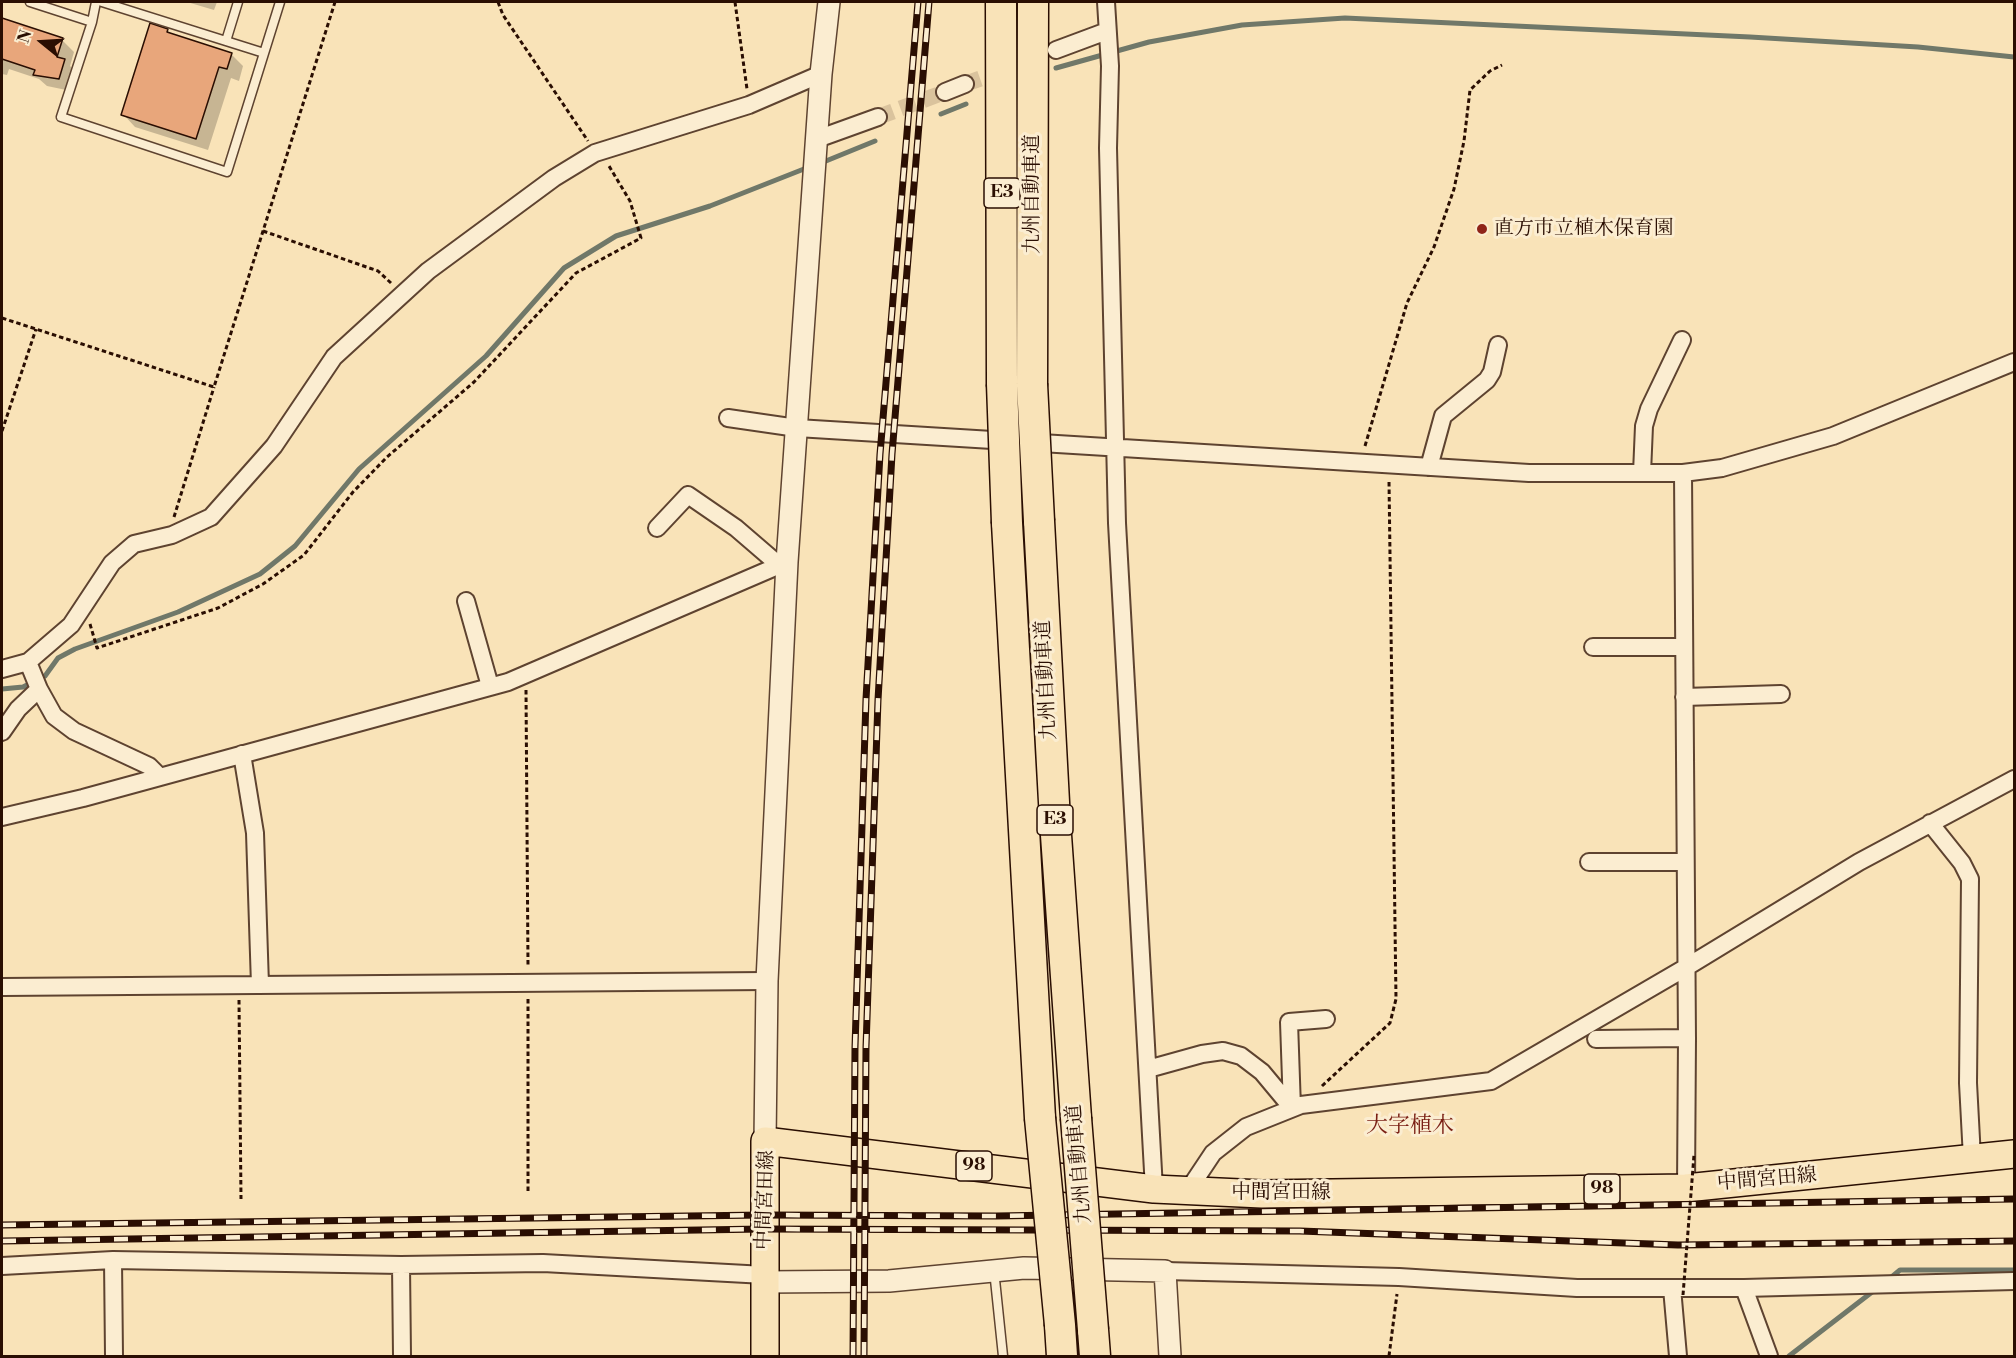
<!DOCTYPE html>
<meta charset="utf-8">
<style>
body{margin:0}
#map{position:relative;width:2016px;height:1358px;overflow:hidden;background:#f9e3b8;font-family:"Libre Bodoni",serif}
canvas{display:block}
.frame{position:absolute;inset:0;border:3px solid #2a0e02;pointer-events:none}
.north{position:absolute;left:12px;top:12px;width:60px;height:60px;-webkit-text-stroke:4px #fbedd1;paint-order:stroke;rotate:288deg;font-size:16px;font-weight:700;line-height:24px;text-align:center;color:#2a0e02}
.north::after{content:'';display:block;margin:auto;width:21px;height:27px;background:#2a0e02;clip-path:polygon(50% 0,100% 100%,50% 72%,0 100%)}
</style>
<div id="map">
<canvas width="2016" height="1358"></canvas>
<div class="frame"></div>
<div class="north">N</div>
</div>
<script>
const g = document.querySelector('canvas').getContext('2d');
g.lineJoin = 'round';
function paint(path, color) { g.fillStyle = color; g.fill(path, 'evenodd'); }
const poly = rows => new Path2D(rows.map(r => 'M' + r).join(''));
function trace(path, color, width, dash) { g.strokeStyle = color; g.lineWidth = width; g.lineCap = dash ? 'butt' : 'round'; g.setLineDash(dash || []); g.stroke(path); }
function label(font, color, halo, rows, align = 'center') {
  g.font = font + ' "Libre Bodoni","Noto Serif JP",serif'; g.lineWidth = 6; g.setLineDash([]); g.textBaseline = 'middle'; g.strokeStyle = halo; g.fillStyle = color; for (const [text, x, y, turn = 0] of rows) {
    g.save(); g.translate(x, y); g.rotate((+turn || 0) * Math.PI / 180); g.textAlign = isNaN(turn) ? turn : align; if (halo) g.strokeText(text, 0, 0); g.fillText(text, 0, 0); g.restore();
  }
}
paint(poly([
 [187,2,217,2,214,10],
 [3,20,62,40,74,52,70,66,77,73,71,91,47,86,39,79,9,69,7,75,2,74],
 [167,30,172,35,231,54,243,66,239,81,231,78,208,150,135,127,123,114]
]), '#0003');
trace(poly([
 [1056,68,1149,42,1242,25,1345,18,1750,37,1918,47,2014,57],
 [941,114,966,104],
 [821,163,875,141],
 [2,689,23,687,45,676,58,658,75,649,178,612,260,574,295,546,359,469,486,356,564,268,616,236,710,206,809,167],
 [1888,1280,1900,1270,2014,1270],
 [1789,1356,1876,1289]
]), '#707869', 5);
const building = poly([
 [2,18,63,38,57,57,65,59,59,79,33,75,35,70,2,59,2,18],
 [150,23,168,29,167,32,232,53,227,69,219,67,196,139,121,115,150,23]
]);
paint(building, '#e8a67b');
trace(building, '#2a0e02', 1.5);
trace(poly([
 [965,84,1007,69],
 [878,117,945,92]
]), '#dac39d', 16, [16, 8]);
const service = poly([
 [30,2,92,22,61,117,227,172,280,2],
 [102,2,264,53],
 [92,22,96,2],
 [226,41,238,2],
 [994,1270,1003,1356]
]);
const minor = poly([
 [1106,2,1110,66,1108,148,1117,523,1154,1189],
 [1056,50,1107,31],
 [945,92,965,84],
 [817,139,878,117],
 [728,418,797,428,1529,473,1683,473,1722,468,1833,436,2014,362],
 [1429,467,1443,416,1487,380,1492,372,1498,345],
 [1642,473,1644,426,1649,409,1682,340],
 [1683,473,1687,1038,1686,1188],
 [657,528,688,495,736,528,779,565],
 [466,601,490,686],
 [1593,647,1684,647],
 [2,669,28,662],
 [39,689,54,716,74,731,149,766,160,777],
 [1684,697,1781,694],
 [2,732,18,709,39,689,28,662,71,625,112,563,134,544,172,535,211,517,274,446,334,357,428,271,554,178,595,153,749,105,821,74],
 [242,754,255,833,260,985],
 [2,817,83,798,508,682,787,562],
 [1930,823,1962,863,1970,879,1968,1083,1972,1158],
 [1589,862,1684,862],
 [2,987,767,981],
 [1596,1039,1687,1038],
 [1148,1069,1202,1054,1223,1051,1241,1056,1262,1072,1292,1108],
 [1292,1108,1289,1022,1326,1019],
 [1187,1192,1213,1153,1246,1127,1301,1105,1491,1081,1685,968,1859,862,2014,779],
 [113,1260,114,1356],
 [401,1265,402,1356],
 [2,1266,113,1260,401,1265,543,1263,765,1275],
 [1165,1271,1399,1277,1577,1288,1744,1288,2014,1281],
 [1672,1288,1678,1356],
 [1744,1288,1769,1356]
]);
const tertiary = poly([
 [765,1141,767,981,787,562,821,74,829,2],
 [765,1282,889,1281,1024,1268,1165,1271,1170,1356]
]);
const primary = poly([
 [765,1356,765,1141,1154,1189,1262,1194,1686,1188,2014,1154]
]);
const motorway = poly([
 [1001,2,1002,384],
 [1032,384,1033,2],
 [1039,521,1055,821,1076,1118],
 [1007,523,1040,1118],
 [1060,1325,1062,1356],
 [1093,1330,1095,1356]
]);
trace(service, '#5e4330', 11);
trace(minor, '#5e4330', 20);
trace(tertiary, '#5e4330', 24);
trace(primary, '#2a0e02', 30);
trace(motorway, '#2a0e02', 33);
trace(poly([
 [498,2,503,15,588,141],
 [735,2,747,89],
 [263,231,378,271,391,283],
 [2,318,214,387,335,2],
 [2,431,36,329],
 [1365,446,1407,303,1434,247,1454,189,1464,141,1470,90,1490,71,1502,65],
 [174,517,214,387],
 [90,624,97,648,218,608,263,584,304,555,353,492,387,457,474,382,576,273,641,238,630,201,609,166],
 [526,690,528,966],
 [528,999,528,1193],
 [239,1000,241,1199],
 [1322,1086,1390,1023,1396,999,1389,481],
 [1389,1356,1397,1294]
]), '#2a0e02', 3, [4.5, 3]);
trace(service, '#fbedd1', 8);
trace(minor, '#fbedd1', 16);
trace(tertiary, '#fbedd1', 21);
trace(primary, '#f9e3b8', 27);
trace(motorway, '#f9e3b8', 30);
const rail = poly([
 [2,1225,764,1215,996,1216,2014,1199],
 [2,1241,763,1229,1300,1231,1678,1245,2014,1241],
 [853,1356,855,1047,866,699,880,454,918,2],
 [864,1356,866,1047,878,700,892,454,929,2]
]);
trace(rail, '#2a0e02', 7);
trace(rail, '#fbedd1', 4.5, [14]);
const motorwayBridge = poly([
 [1002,384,1007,523],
 [1032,384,1039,521],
 [1040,1118,1060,1325],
 [1076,1118,1093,1330]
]);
trace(motorwayBridge, '#2a0e02', 33, []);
trace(poly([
 [1683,1295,1694,1155]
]), '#2a0e02', 3, [4.5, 3]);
trace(motorwayBridge, '#f9e3b8', 30);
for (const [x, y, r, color] of [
 [1482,229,6,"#8f2418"]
]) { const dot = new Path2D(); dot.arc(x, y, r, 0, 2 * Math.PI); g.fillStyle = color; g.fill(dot); trace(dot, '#fbedd1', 2); }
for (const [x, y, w] of [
 [1002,193,36],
 [1055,820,36],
 [974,1166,36],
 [1602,1189,36]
]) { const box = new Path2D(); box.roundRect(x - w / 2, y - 15, w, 30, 4.5); g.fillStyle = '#fbedd1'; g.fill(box); trace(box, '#2a0e02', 1.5); }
label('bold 18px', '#2a0e02', null, [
 ["E3",1002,193],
 ["E3",1055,820],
 ["98",974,1166],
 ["98",1602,1189]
]);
label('20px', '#2a0e02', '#fbedd1', [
 ["九州自動車道",1033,194,-90],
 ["九州自動車道",1047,680,-93],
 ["九州自動車道",1080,1164,-95],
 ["中間宮田線",1767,1180,-5],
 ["中間宮田線",1281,1193],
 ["中間宮田線",766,1200,-88]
]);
label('20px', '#2a0e02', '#fbedd1', [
 ["直方市立植木保育園",1494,229]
], 'left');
label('22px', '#7a1f14', '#fbedd1', [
 ["大字植木",1410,1127]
]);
</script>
